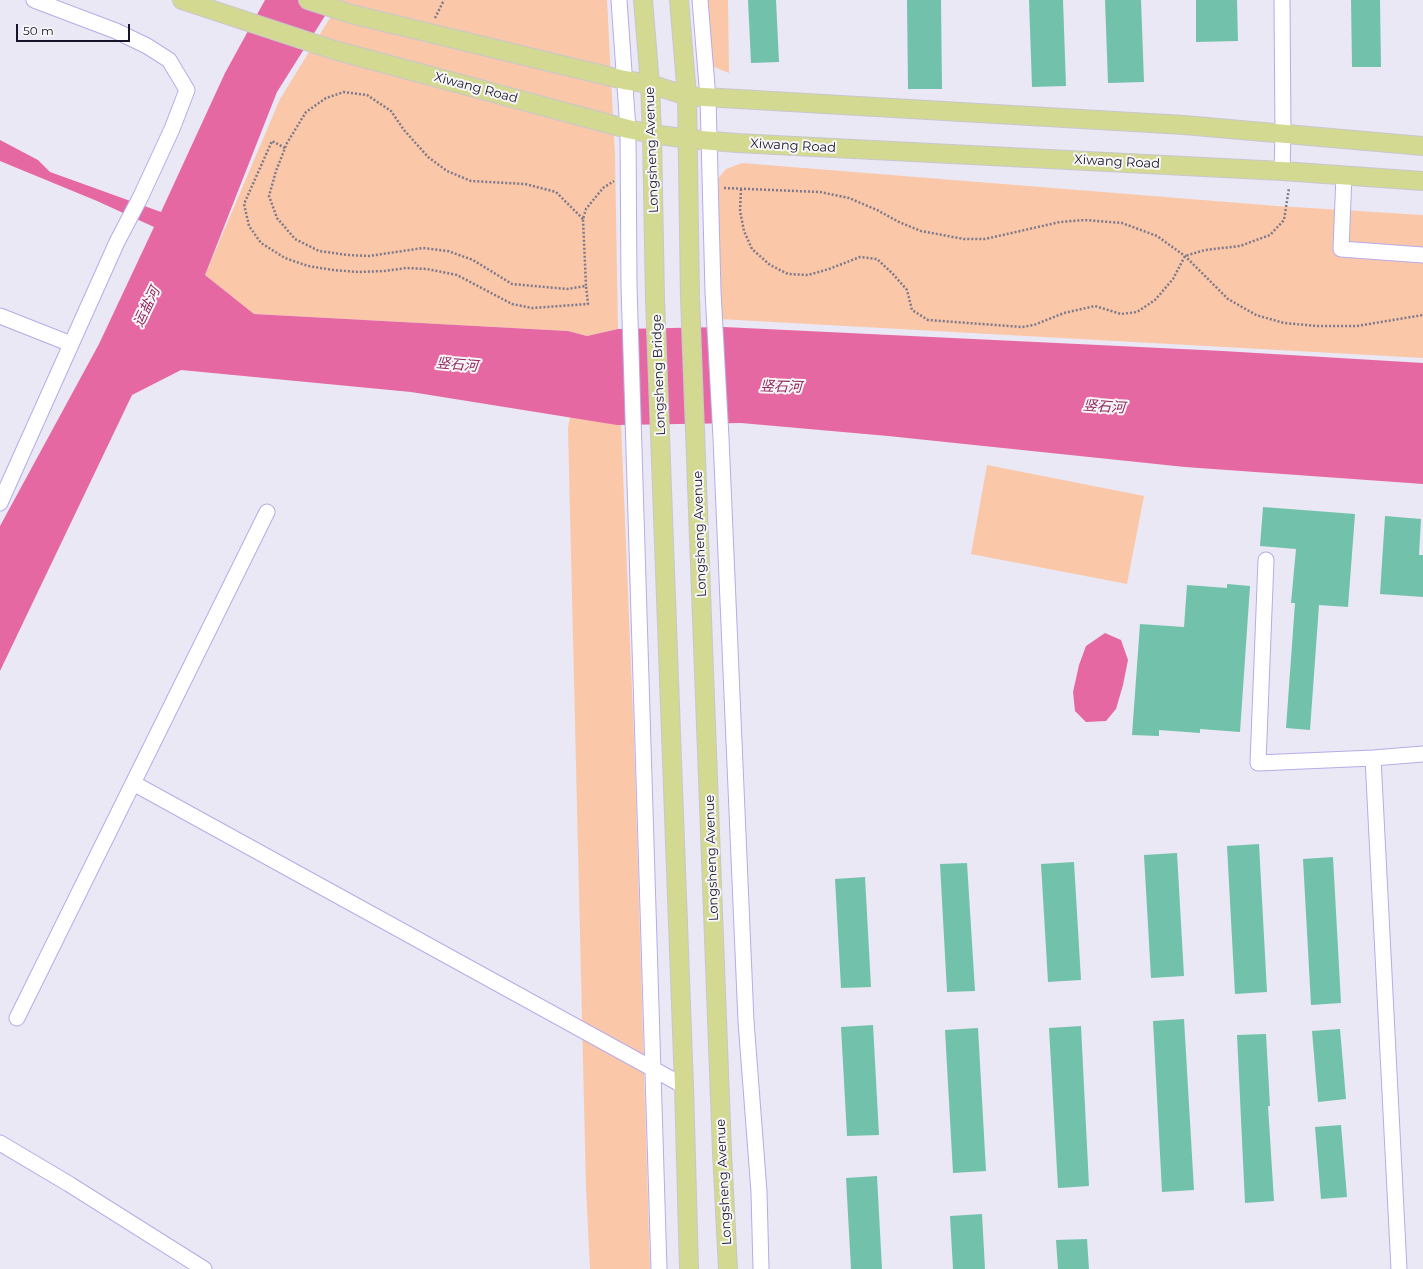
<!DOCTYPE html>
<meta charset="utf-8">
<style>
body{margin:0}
#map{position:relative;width:1423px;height:1269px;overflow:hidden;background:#eae8f5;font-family:Montserrat,sans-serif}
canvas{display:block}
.scale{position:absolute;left:16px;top:24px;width:114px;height:18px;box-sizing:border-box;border:2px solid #19142a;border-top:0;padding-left:5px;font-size:12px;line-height:14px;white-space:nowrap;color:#19142a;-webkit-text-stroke:3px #f7f7f7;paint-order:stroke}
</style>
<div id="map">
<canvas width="1423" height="1269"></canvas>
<div class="scale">50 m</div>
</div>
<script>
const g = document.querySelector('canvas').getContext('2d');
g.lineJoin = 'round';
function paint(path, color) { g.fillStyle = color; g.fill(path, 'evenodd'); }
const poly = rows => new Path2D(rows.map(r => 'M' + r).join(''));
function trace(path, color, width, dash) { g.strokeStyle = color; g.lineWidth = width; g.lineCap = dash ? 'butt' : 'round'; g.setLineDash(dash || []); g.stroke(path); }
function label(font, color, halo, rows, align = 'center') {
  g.font = font + ' Montserrat,"Noto Sans SC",sans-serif'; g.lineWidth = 4; g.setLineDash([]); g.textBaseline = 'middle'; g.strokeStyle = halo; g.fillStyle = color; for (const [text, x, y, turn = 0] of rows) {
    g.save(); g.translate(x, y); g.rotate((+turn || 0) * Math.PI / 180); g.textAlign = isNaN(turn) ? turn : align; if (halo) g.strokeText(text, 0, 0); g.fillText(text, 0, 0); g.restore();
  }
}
paint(poly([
 [341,0,607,0,615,155,618,329,587,336,568,331,254,314,205,275,280,99],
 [705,0,728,0,729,73,707,64],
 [742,163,1277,206,1423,215,1423,358,719,319,715,182,726,169],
 [570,417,621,424,634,738,650,1269,590,1269,586,1188,568,428],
 [987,465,1144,496,1127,584,971,554]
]), '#fac8a9');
paint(poly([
 [265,0,335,0,277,92,205,275,254,314,568,331,587,336,618,329,724,327,1223,351,1423,363,1423,484,1185,467,888,436,741,423,617,425,411,392,181,370,132,395,0,671,0,526,99,344,154,227,97,201,0,161,0,140,38,160,50,172,161,212,225,73],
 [1105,633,1121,640,1128,660,1123,685,1116,709,1106,721,1086,722,1075,711,1073,692,1079,665,1086,646]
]), '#e668a3');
paint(poly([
 [748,0,776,0,779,62,751,63],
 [907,0,941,0,942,89,908,89],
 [1029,0,1063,0,1066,86,1032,87],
 [1105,0,1141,0,1144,82,1108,83],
 [1196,0,1237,0,1238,41,1196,42],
 [1351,0,1380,0,1381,67,1352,67],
 [1263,507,1355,514,1348,607,1319,605,1310,730,1286,728,1295,603,1291,603,1296,549,1260,546],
 [1385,516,1421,519,1419,555,1423,555,1423,597,1380,594],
 [1227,584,1250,586,1240,732,1200,729,1200,733,1159,730,1159,736,1132,735,1140,624,1184,627,1187,585,1227,588],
 [1259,844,1267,992,1235,994,1227,846],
 [1177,853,1184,976,1151,978,1144,855],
 [1333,857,1341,1003,1311,1005,1303,859],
 [1074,862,1081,980,1048,982,1041,864],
 [967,863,975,991,947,992,940,864],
 [865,877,871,987,841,988,835,879],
 [1184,1019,1194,1190,1162,1192,1153,1021],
 [873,1025,879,1135,847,1136,841,1027],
 [1081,1026,1089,1186,1058,1188,1049,1028],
 [978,1028,986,1171,953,1173,945,1030],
 [1340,1029,1346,1099,1318,1102,1312,1031],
 [1266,1034,1270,1106,1268,1106,1274,1201,1245,1203,1237,1035],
 [1341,1125,1347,1197,1321,1199,1315,1127],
 [877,1176,882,1269,851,1269,846,1178],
 [982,1214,985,1269,953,1269,950,1216],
 [1087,1239,1089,1269,1058,1269,1056,1240]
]), '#72c2ab');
const minor = poly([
 [619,0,628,129,629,286,659,1269],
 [700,0,708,98,713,292,721,438,746,1021,759,1192,761,1269],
 [1282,171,1283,134,1282,0],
 [1344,175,1341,249,1423,255],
 [0,316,71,344],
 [0,503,117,242,141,196,172,129,187,90,169,60,147,46,116,31,34,0],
 [1266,560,1258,763,1373,758,1423,754],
 [1373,758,1399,1269],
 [133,783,684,1086],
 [17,1018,267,512],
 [0,1143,69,1184,204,1269]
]);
const major = poly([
 [182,0,334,50,628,129,652,134,689,139,737,143,1282,171,1423,181],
 [308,0,351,14,624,80,650,84,687,96,1184,125,1423,146],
 [643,0,650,84,652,134,655,299,684,1086,689,1269],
 [679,0,687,96,690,298,722,1152,728,1269]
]);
trace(minor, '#b7abe8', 17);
trace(major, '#c8c7cc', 20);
trace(poly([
 [435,18,444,0],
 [285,148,272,141,244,204,249,226,261,243,285,258,308,266,333,270,358,272,385,271,406,268,427,269,457,275,512,304,532,308,588,304,586,286],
 [724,188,820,192,849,198,877,210,899,222,921,231,964,239,985,239,1060,222,1085,220,1122,223,1157,236,1185,256,1228,299,1256,315,1284,323,1317,326,1357,326,1423,315],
 [741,189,740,211,744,231,752,249,770,265,788,274,808,275,829,269,860,257,877,259,892,273,907,290,912,310,928,320,1022,327,1034,325,1064,313,1095,306,1121,314,1137,312,1155,300,1173,279,1185,256,1205,250,1240,246,1270,235,1284,220,1289,188],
 [583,219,556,192,525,184,471,181,447,171,428,157,404,130,391,111,367,95,344,92,326,98,306,112,287,143,276,171,269,196,277,218,295,239,319,251,348,255,369,256,423,248,448,251,473,260,512,284,567,289,586,286,583,219,586,209,603,188,614,181]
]), '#7d798b', 2.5, [2, 2]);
trace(minor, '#fff', 15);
trace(major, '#d4d992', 18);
label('13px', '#19142a', '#f7f7f7', [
 ["Xiwang Road",476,88,15],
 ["Xiwang Road",793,146,3],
 ["Longsheng Avenue",652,150,-92],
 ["Xiwang Road",1117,162,3],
 ["Longsheng Bridge",659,375,-92],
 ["Longsheng Avenue",700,534,-92],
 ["Longsheng Avenue",712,858,-92],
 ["Longsheng Avenue",724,1182,-93]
]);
label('italic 14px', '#93225e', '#f7f7f7', [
 ["运盐河",147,307,-64],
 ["竖石河",457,365,5],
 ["竖石河",781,387,2],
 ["竖石河",1104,407,4]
]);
</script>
